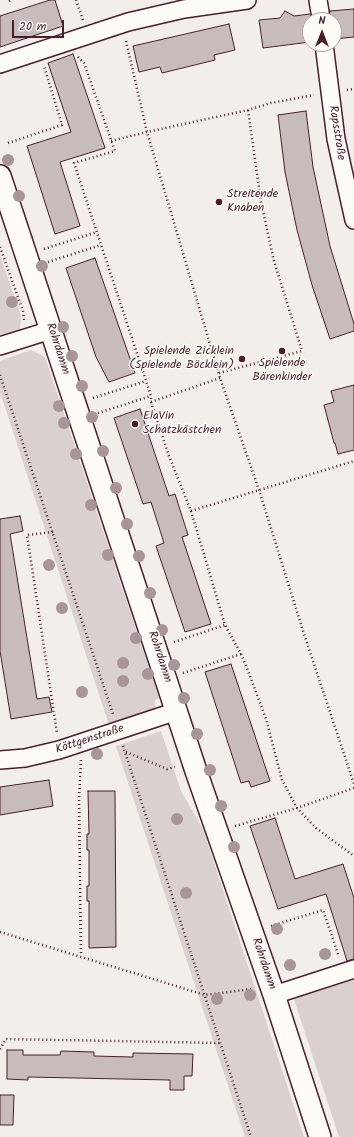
<!DOCTYPE html>
<meta charset="utf-8">
<style>
body{margin:0}
#map{position:relative;width:354px;height:1137px;overflow:hidden;background:#f2efeb;font-family:Kalam,sans-serif}
canvas{display:block}
.north{position:absolute;left:302px;top:12px;width:40px;height:40px;box-sizing:border-box;background:#fdfcf7;border:1px solid #b5a4a5;border-radius:50%;rotate:0deg;font-size:11px;font-weight:700;line-height:16px;text-align:center;color:#4a1f2b}
.north::after{content:'';display:block;margin:auto;width:14px;height:18px;background:#4a1f2b;clip-path:polygon(50% 0,100% 100%,50% 72%,0 100%)}
.scale{position:absolute;left:12px;top:20px;width:52px;height:18px;box-sizing:border-box;border:2px solid #4a1f2b;border-top:0;padding-left:5px;font-size:12px;line-height:14px;white-space:nowrap;color:#4a1f2b;-webkit-text-stroke:3px #fdfcf7;paint-order:stroke}
</style>
<div id="map">
<canvas width="354" height="1137"></canvas>
<div class="north">N</div>
<div class="scale">20 m</div>
</div>
<script>
const g = document.querySelector('canvas').getContext('2d');
g.lineJoin = 'round';
function paint(path, color) { g.fillStyle = color; g.fill(path, 'evenodd'); }
const poly = rows => new Path2D(rows.map(r => 'M' + r).join(''));
function trace(path, color, width, dash) { g.strokeStyle = color; g.lineWidth = width; g.lineCap = dash ? 'butt' : 'round'; g.setLineDash(dash || []); g.stroke(path); }
function label(font, color, halo, rows, align = 'center') {
  g.font = font + ' Kalam,sans-serif'; g.lineWidth = 3; g.setLineDash([]); g.textBaseline = 'middle'; g.strokeStyle = halo; g.fillStyle = color; for (const [text, x, y, turn = 0] of rows) {
    g.save(); g.translate(x, y); g.rotate((+turn || 0) * Math.PI / 180); g.textAlign = isNaN(turn) ? turn : align; if (halo) g.strokeText(text, 0, 0); g.fillText(text, 0, 0); g.restore();
  }
}
paint(poly([
 [0,255,21,316,20,330,0,336],
 [31,350,45,357,159,698,155,700,155,709,109,725,0,392,0,361],
 [161,731,181,791,203,829,304,1137,245,1137,116,746],
 [354,974,354,1137,339,1137,292,993]
]), '#d9d0cf');
const building = poly([
 [50,0,55,0,63,26,0,47,0,16,50,0],
 [354,9,354,37,334,39,334,20,326,20,329,16,330,11,354,9],
 [285,11,294,16,310,14,314,20,310,20,310,42,263,48,259,20,280,18,285,11],
 [229,24,235,50,214,55,215,60,162,73,160,67,139,72,133,46,229,24],
 [73,54,105,148,60,162,80,226,55,234,27,146,71,132,48,63,73,54],
 [306,111,313,167,330,246,354,324,354,331,330,339,312,285,297,230,285,172,278,115,306,111],
 [95,258,135,373,109,382,96,357,66,268,95,258],
 [354,385,354,450,338,454,335,443,334,443,324,405,334,402,331,391,354,385],
 [140,409,169,496,175,494,188,535,182,537,211,624,185,632,156,546,164,543,151,502,143,504,114,418,140,409],
 [20,516,23,531,10,534,37,699,49,697,52,712,11,719,0,651,0,519,20,516],
 [231,664,270,781,251,787,249,781,241,783,205,672,231,664],
 [49,780,53,806,0,815,0,787,49,780],
 [88,791,115,791,116,947,89,948,89,901,87,901,87,886,89,886,89,850,87,850,87,834,89,834,88,791],
 [275,818,295,879,343,864,354,898,354,959,347,961,326,894,278,909,250,826,275,818],
 [7,1050,23,1050,23,1055,60,1055,61,1051,94,1052,94,1056,133,1057,133,1053,193,1054,192,1076,184,1076,184,1090,170,1090,170,1080,28,1077,28,1080,7,1079,7,1050],
 [0,1095,14,1095,13,1125,0,1125,0,1095]
]);
paint(building, '#c8bbbb');
trace(building, '#4a1f2b', 1);
const minor = poly([
 [318,0,320,12],
 [324,44,336,139,354,220],
 [0,64,128,22,184,9,247,0],
 [0,346,51,330],
 [0,760,25,758,59,750,177,711],
 [274,995,354,969]
]);
const major = poly([
 [0,176,196,771,274,995,320,1137]
]);
trace(minor, '#4a1f2b', 20);
trace(major, '#4a1f2b', 24);
trace(poly([
 [76,0,83,20],
 [9,1,11,0],
 [126,41,147,132,220,378,259,490,304,634,354,784],
 [78,57,84,63,115,151,74,163,151,396,151,402,169,456,191,511,354,461],
 [347,90,354,89],
 [111,141,147,132,248,110,271,103,314,95],
 [8,143,62,125,44,66],
 [0,247,23,311,24,320],
 [44,249,97,232],
 [48,262,101,245],
 [219,373,302,351,274,261,261,202,248,110],
 [0,375,113,714],
 [93,398,146,381],
 [151,402,220,378],
 [98,413,151,396],
 [191,511,225,625,241,654,250,676,266,719,282,780,297,808,354,788],
 [53,532,27,535,57,733],
 [174,642,225,625],
 [183,673,241,654],
 [123,746,251,1137],
 [126,752,167,769,175,767],
 [81,760,79,798,81,956],
 [235,826,297,808,316,828,354,856],
 [271,926,323,910,339,957],
 [0,932,205,995,252,989],
 [0,1049,6,1039,221,1043]
]), '#4a1f2b', 2.5, [1, 3]);
trace(minor, '#fdfcf7', 17);
trace(major, '#fdfcf7', 21);
g.fillStyle = '#a99598';
for (const [x, y] of [
 [8,160],
 [19,196],
 [42,266],
 [12,302],
 [63,327],
 [72,356],
 [82,386],
 [59,406],
 [92,417],
 [64,423],
 [103,451],
 [76,454],
 [116,488],
 [91,505],
 [127,524],
 [108,555],
 [139,556],
 [49,565],
 [150,593],
 [62,608],
 [162,630],
 [136,638],
 [123,663],
 [174,665],
 [148,674],
 [123,681],
 [82,692],
 [184,698],
 [197,734],
 [97,754],
 [210,770],
 [221,806],
 [177,819],
 [234,847],
 [186,893],
 [277,929],
 [325,954],
 [290,965],
 [250,995],
 [217,999]
]) { g.beginPath(); g.arc(x, y, 6, 0, 2 * Math.PI); g.fill(); }
for (const [x, y, r, color] of [
 [219,202,4,"#4a1f2b"],
 [282,351,4,"#4a1f2b"],
 [242,359,4,"#4a1f2b"],
 [135,424,4,"#4a1f2b"]
]) { const dot = new Path2D(); dot.arc(x, y, r, 0, 2 * Math.PI); g.fillStyle = color; g.fill(dot); trace(dot, '#fdfcf7', 1.5); }
label('12px', '#4a1f2b', '#fdfcf7', [
 ["Rapsstraße",336,133,81],
 ["Rohrdamm",57,349,72],
 ["Rohrdamm",159,657,72],
 ["Köttgenstraße",90,740,-18],
 ["Rohrdamm",263,964,71]
]);
label('12px', '#4a1f2b', '#fdfcf7', [
 ["Streitende",227,195],
 ["Knaben",227,209],
 ["Spielende Zicklein",234,352,"right"],
 ["(Spielende Böcklein)",234,366,"right"],
 ["Spielende",282,364,"center"],
 ["Bärenkinder",282,378,"center"],
 ["ElaVin",143,417],
 ["Schatzkästchen",143,431]
], 'left');
</script>
